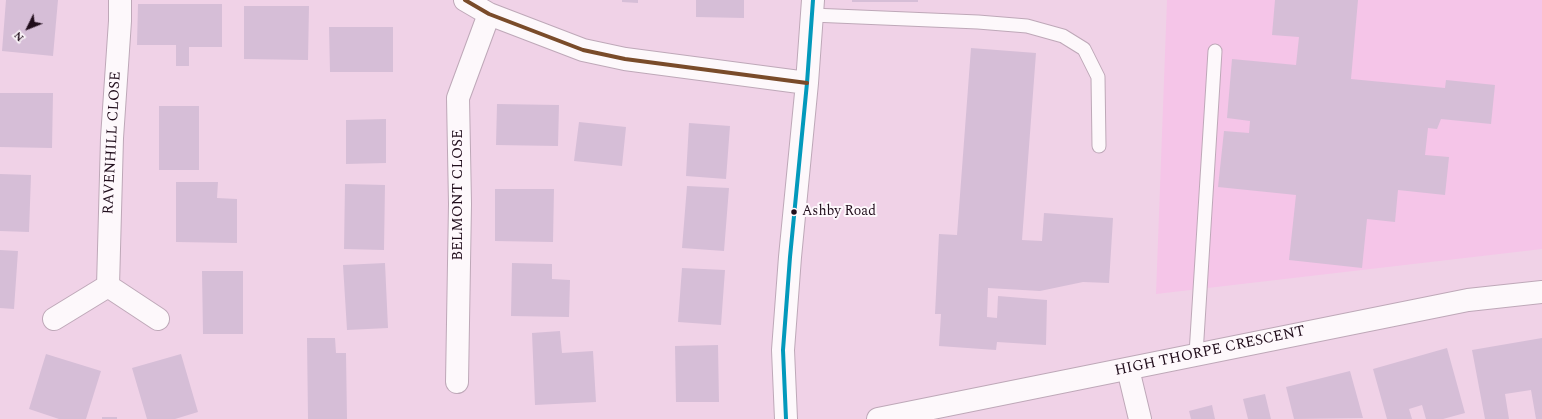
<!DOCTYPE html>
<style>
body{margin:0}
#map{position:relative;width:1542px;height:419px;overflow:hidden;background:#f0d2e7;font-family:Spectral,serif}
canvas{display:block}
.north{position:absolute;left:8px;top:8px;width:40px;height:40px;-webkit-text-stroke:3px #fef8fc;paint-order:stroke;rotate:227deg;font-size:11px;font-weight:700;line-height:16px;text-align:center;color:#200d1b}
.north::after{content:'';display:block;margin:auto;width:14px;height:18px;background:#200d1b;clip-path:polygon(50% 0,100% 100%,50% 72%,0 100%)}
</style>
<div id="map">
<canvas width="1542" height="419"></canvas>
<div class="north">N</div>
</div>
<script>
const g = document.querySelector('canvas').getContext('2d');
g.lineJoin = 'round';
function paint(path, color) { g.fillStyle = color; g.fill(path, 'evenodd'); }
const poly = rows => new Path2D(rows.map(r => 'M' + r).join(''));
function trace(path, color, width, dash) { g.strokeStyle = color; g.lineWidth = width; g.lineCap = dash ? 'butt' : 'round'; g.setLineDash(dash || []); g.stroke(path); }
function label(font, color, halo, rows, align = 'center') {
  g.font = font + ' Spectral,serif'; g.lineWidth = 4; g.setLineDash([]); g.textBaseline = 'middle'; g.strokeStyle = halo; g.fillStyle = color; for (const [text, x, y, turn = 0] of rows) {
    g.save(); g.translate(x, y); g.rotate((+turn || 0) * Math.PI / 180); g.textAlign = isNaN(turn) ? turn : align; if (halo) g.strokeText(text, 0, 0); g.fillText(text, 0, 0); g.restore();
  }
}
paint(poly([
 [1167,0,1542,0,1542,249,1156,294]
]), '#f5c5e8');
paint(poly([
 [6,0,58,0,53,56,2,51],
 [622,0,638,0,638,3,622,2],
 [696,0,744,0,744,18,696,17],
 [852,0,918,0,918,2,852,2],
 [1275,0,1358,0,1351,79,1445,88,1446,80,1495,85,1491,124,1441,119,1437,129,1428,128,1425,155,1449,157,1445,195,1398,190,1395,222,1367,219,1362,268,1289,260,1296,195,1218,187,1224,131,1249,133,1250,121,1227,118,1232,59,1296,65,1299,37,1272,35],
 [138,4,222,4,222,47,189,47,189,66,176,66,176,45,137,45],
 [244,6,309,6,308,60,244,59],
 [329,27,393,27,393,72,330,72],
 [971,48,1036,53,1022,240,1042,241,1044,213,1113,218,1109,283,1083,282,1040,291,988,288,987,317,997,318,998,296,1047,300,1046,345,997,342,996,350,939,346,941,314,935,314,939,234,957,235],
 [0,93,53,93,52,148,0,147],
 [497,104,559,105,558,146,496,145],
 [159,106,199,106,199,170,159,170],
 [386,119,386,163,346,164,346,120],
 [579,122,626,127,622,166,574,161],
 [689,123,730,126,726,179,686,176],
 [0,174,31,175,29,232,0,231],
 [176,182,218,182,217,198,237,199,237,243,176,242],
 [345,184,385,185,384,250,344,249],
 [687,186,729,188,724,251,682,248],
 [495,189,554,189,553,242,495,241],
 [0,250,18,251,14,309,0,308],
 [385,263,388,328,347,330,343,265],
 [512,263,552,264,552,279,570,280,569,317,511,316],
 [682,268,725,270,721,325,678,322],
 [202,271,243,271,243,334,203,334],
 [560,331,562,353,593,351,596,402,535,405,532,333],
 [307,338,335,338,336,353,346,353,347,419,308,419],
 [1542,338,1542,419,1536,419,1531,390,1505,394,1509,419,1485,419,1472,350],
 [718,345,719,402,676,402,675,346],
 [1447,348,1465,413,1443,419,1426,419,1422,405,1409,409,1412,419,1387,419,1373,369],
 [46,354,101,371,86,419,59,419,29,409],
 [181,354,198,412,175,419,147,419,132,368],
 [1350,371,1363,418,1294,419,1286,387],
 [1265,394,1271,419,1248,419,1243,399],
 [1212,405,1215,419,1191,419,1189,411],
 [102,417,117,417,117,419,102,419]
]), '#d6bed7');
const lane = poly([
 [812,15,978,22,1027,26,1063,36,1084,49,1098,77,1099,146],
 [1196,354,1215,51]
]);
const street = poly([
 [465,0,489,14,583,50,625,59,807,83],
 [108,286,112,138,120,21,120,0],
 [54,319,108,286,158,319],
 [1128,369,1140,419],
 [457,382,460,204,458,98,489,14],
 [786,419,783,350,790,257,807,83,813,0],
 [878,419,1468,300,1542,292]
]);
trace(lane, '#bea8b8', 15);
trace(street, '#bea8b8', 24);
trace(lane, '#fdf8fb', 13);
trace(street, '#fdf8fb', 22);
trace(poly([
 [786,419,783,350,790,257,807,83,813,0]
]), '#0399bc', 4);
trace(poly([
 [465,0,489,14,583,50,625,59,807,83]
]), '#7a4b2a', 4);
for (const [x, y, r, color] of [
 [794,212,3.5,"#200d1b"]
]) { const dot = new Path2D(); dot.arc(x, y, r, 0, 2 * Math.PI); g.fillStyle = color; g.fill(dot); trace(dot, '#fef8fc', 1.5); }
label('14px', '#200d1b', '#fef8fc', [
 ["Ashby Road",802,212]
], 'left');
label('15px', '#200d1b', '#fef8fc', [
 ["RAVENHILL CLOSE",113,143,-87],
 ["BELMONT CLOSE",459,195,-90],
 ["HIGH THORPE CRESCENT",1210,352,-12]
]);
</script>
